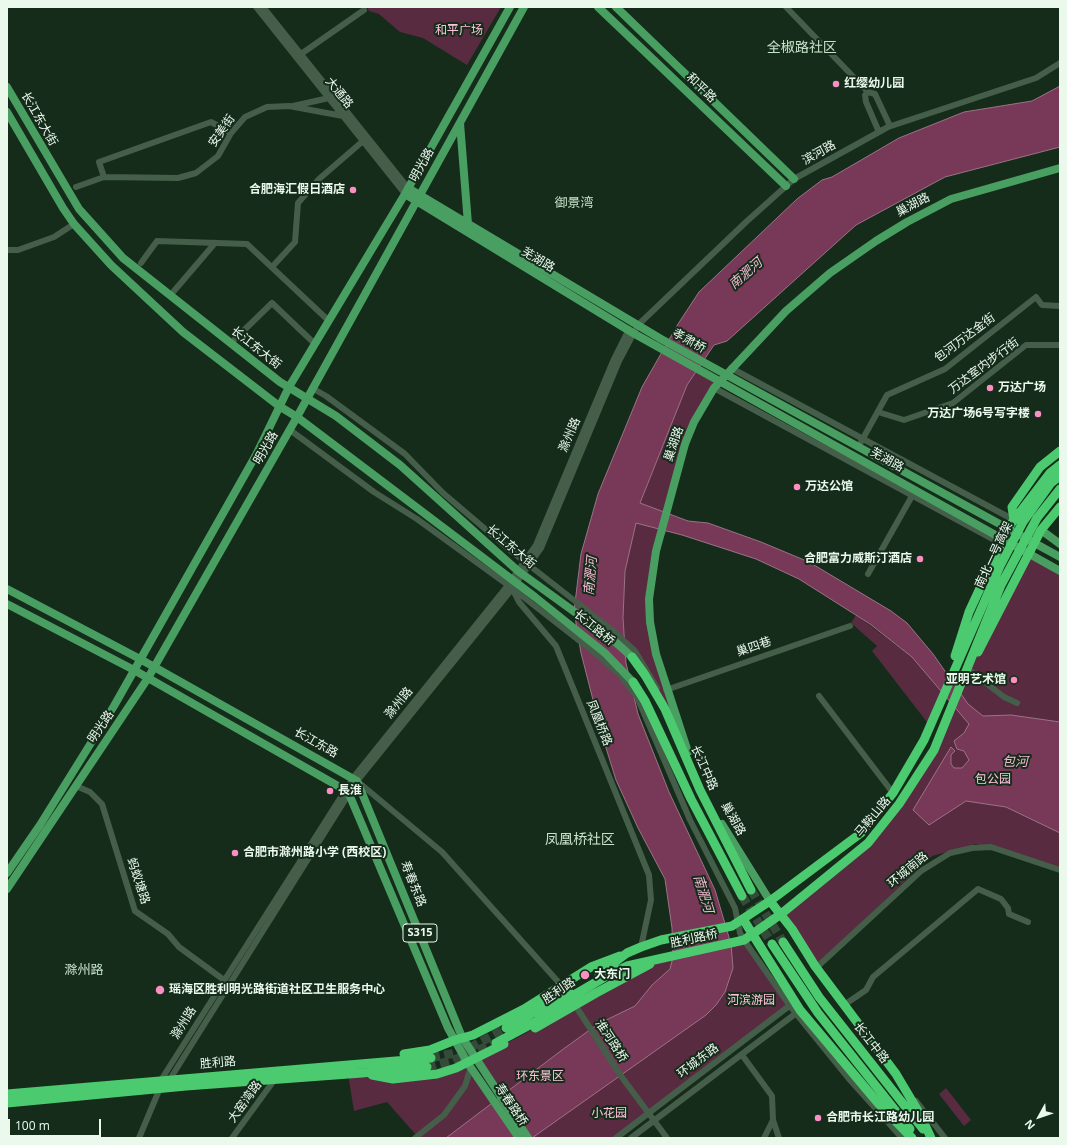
<!DOCTYPE html>
<meta charset="utf-8">
<style>
body{margin:0}
#map{position:relative;width:1067px;height:1145px;overflow:hidden;background:#152c1b;font-family:"Open Sans",sans-serif}
canvas{display:block}
.frame{position:absolute;inset:0;border:8px solid #ebf9ed;pointer-events:none}
.north{position:absolute;left:1019px;top:1097px;width:40px;height:40px;-webkit-text-stroke:3px #152c1b;paint-order:stroke;rotate:230deg;font-size:11px;font-weight:700;line-height:16px;text-align:center;color:#ebf9ed}
.north::after{content:'';display:block;margin:auto;width:14px;height:18px;background:#ebf9ed;clip-path:polygon(50% 0,100% 100%,50% 72%,0 100%)}
.scale{position:absolute;left:8px;top:1119px;width:93px;height:18px;box-sizing:border-box;border:2px solid #ebf9ed;border-top:0;padding-left:5px;font-size:12px;line-height:14px;white-space:nowrap;color:#ebf9ed;-webkit-text-stroke:3px #152c1b;paint-order:stroke}
</style>
<div id="map">
<canvas width="1067" height="1145"></canvas>
<div class="frame"></div>
<div class="north">N</div>
<div class="scale">100 m</div>
</div>
<script>
const g = document.querySelector('canvas').getContext('2d');
g.lineJoin = 'round';
function paint(path, color) { g.fillStyle = color; g.fill(path, 'evenodd'); }
const poly = rows => new Path2D(rows.map(r => 'M' + r).join(''));
function trace(path, color, width, dash) { g.strokeStyle = color; g.lineWidth = width; g.lineCap = dash ? 'butt' : 'round'; g.setLineDash(dash || []); g.stroke(path); }
function label(font, color, halo, rows, align = 'center') {
  g.font = font + ' "Open Sans","Noto Sans SC",sans-serif'; g.lineWidth = 4; g.setLineDash([]); g.textBaseline = 'middle'; g.strokeStyle = halo; g.fillStyle = color; for (const [text, x, y, turn = 0] of rows) {
    g.save(); g.translate(x, y); g.rotate((+turn || 0) * Math.PI / 180); g.textAlign = isNaN(turn) ? turn : align; if (halo) g.strokeText(text, 0, 0); g.fillText(text, 0, 0); g.restore();
  }
}
paint(poly([
 [367,7,501,7,467,65,423,38,400,32,379,14,369,11],
 [698,369,719,381,695,422,670,496,667,531,656,551,649,599,672,717,625,641,623,618,625,571,640,503,687,385],
 [1029,554,1060,571,1060,869,976,844,932,856,815,966,781,914,868,843,934,750,962,679],
 [856,615,912,657,944,694,930,726,872,651,877,646,851,623],
 [744,940,790,1006,616,1138,527,1138,474,1058,515,1039,662,958],
 [467,1062,519,1138,415,1138,417,1136,387,1102,354,1111,348,1074,437,1074],
 [946,1088,971,1120,964,1126,939,1094]
]), '#582b41');
const water = poly([
 [1060,86,1060,147,945,177,856,225,727,341,714,345,687,385,640,503,688,521,708,523,761,542,809,562,891,611,907,623,933,654,968,704,983,716,1011,715,1060,722,1060,833,1006,807,966,801,929,825,913,810,951,747,955,751,951,755,951,764,954,768,962,768,969,760,964,751,957,749,954,741,964,733,969,724,912,657,870,624,799,579,756,559,682,535,636,523,625,571,623,618,626,663,638,714,669,792,715,890,731,944,733,968,725,992,716,1005,706,1015,532,1138,446,1138,562,1050,598,1024,635,1006,652,985,670,969,673,957,672,928,665,879,638,828,616,780,602,735,581,653,574,611,581,554,598,494,642,387,678,324,699,292,797,199,822,180,832,177,899,138,964,112,1032,101,1060,86]
]);
paint(water, '#783958');
trace(water, '#9a7385', 1);
trace(poly([
 [751,890,783,942],
 [742,896,772,944],
 [431,1058,464,1051,506,1028],
 [427,1067,451,1061,496,1043]
]), '#354b3a', 9, [9, 4.5]);
trace(poly([
 [256,7,405,194],
 [263,7,408,188],
 [786,7,868,92],
 [301,54,364,10],
 [293,106,329,98],
 [879,132,866,102,865,95,868,92,875,94,890,126],
 [104,177,99,162,211,122,231,133],
 [76,187,104,177,178,178,196,173,218,156,231,133,245,117,267,107,289,106,343,116],
 [7,250,18,250,54,237,74,224],
 [141,263,157,241,247,244,329,321],
 [272,267,295,242,298,203,319,179,363,141],
 [174,291,215,243],
 [235,339,272,303,315,344],
 [731,368,1014,520],
 [312,388,326,396,405,454,443,493,511,551,612,630,635,651,657,688],
 [714,388,1000,543],
 [878,412,904,420,953,403,1026,345,1060,345],
 [290,430,374,492,417,519,508,585,595,653,619,674,637,697,690,820,735,908,740,933,744,940,790,1006,850,1080,902,1138],
 [861,442,887,395,945,369,1036,297,1042,305,1060,306],
 [868,574,912,496],
 [513,590,519,602,556,646,649,875,651,900,641,947],
 [968,669,1004,697,1017,703],
 [666,690,850,626],
 [819,696,893,793],
 [357,781,442,852,561,985],
 [76,786,90,792,102,804,135,911,168,934,179,947,224,980],
 [816,968,921,871,950,853,972,848,991,847,1060,870],
 [575,1005,621,1076,667,1138],
 [844,1005,866,990,873,977,978,889,1001,899,1008,908,1009,914,1028,922],
 [742,1055,772,1096,773,1120,779,1138],
 [170,1079,357,781,512,589,541,548,619,361,638,325,746,222,794,179,888,127,1036,78,1060,63],
 [161,1080,353,778,505,589,536,545,614,359,629,329],
 [916,1101,945,1138],
 [139,1138,160,1088],
 [232,1138,275,1079],
 [415,1138,444,1115,465,1086,471,1067],
 [616,1138,793,1003],
 [631,1138,799,1011],
 [764,1138,773,1120]
]), '#455e4a', 6);
trace(poly([
 [598,7,786,186],
 [616,7,794,179],
 [7,87,79,209,123,258,280,382,336,416,400,465,518,571,612,639,632,657],
 [7,112,63,208,74,224,111,265,183,332,279,406,297,417,535,597,605,653,633,682],
 [460,123,468,224],
 [408,188,661,339,1060,557],
 [405,194,633,333,1060,571],
 [1041,530,1060,544],
 [7,589,140,659,357,781,462,1037,528,1138],
 [7,604,134,670,345,790,349,794,448,1028,467,1062,519,1138],
 [688,752,656,654,650,622,649,599,656,551,685,444,694,422,714,388,786,311,830,273,876,241,907,222,951,199,1060,168],
 [722,824,770,901],
 [7,873,40,825,114,706,256,455,289,387,405,194,510,7],
 [7,889,148,678,297,417,524,7]
]), '#499f61', 8);
trace(poly([
 [1014,520,1012,507,1040,467,1060,451],
 [978,652,1041,530,1060,507],
 [955,656,969,612,1008,528,1050,473,1060,465],
 [632,657,645,675,665,709,700,790,751,890],
 [633,682,645,701,691,799,742,896],
 [770,901,792,929,815,966,896,1074,921,1116,931,1138],
 [743,919,800,1010,878,1103,912,1138],
 [783,942,819,997,923,1129],
 [772,944,818,1013,910,1129],
 [599,974,627,953,641,947,661,940,732,926,770,901,861,833,893,793,924,740,1000,566,1023,522,1051,483,1060,476],
 [506,1028,569,992],
 [535,1028,596,993,650,964],
 [496,1043,537,1021,569,998,610,974,627,966,744,940,781,914,868,843,899,804,934,750,1001,585,1037,518,1060,489],
 [404,1054,430,1050,455,1040,473,1035,524,1009,591,967,620,956],
 [372,1075,393,1079,437,1074,456,1068,504,1044],
 [7,1094,431,1058],
 [7,1103,186,1086,362,1073,427,1067]
]), '#4cca70', 9);
for (const [x, y, r, color] of [
 [836,84,4,"#fc8fc2"],
 [353,190,4,"#fc8fc2"],
 [990,388,4,"#fc8fc2"],
 [1038,414,4,"#fc8fc2"],
 [797,487,4,"#fc8fc2"],
 [920,559,4,"#fc8fc2"],
 [1014,680,4,"#fc8fc2"],
 [330,791,4,"#fc8fc2"],
 [235,853,4,"#fc8fc2"],
 [585,975,5,"#fc8fc2"],
 [160,990,5,"#fc8fc2"],
 [818,1118,4,"#fc8fc2"]
]) { const dot = new Path2D(); dot.arc(x, y, r, 0, 2 * Math.PI); g.fillStyle = color; g.fill(dot); trace(dot, '#152c1b', 1.5); }
for (const [x, y, w] of [
 [420,933,34]
]) { const box = new Path2D(); box.roundRect(x - w / 2, y - 9, w, 18, 3); g.fillStyle = '#152c1b'; g.fill(box); trace(box, '#ebf9ed', 1); }
label('bold 11px', '#ebf9ed', null, [
 ["S315",420,933]
]);
label('12px', '#fec3dc', '#152c1b', [
 ["和平广场",459,31],
 ["包公园",993,780],
 ["河滨游园",751,1001],
 ["环东景区",540,1077],
 ["小花园",609,1114]
]);
label('bold 12px', '#ebf9ed', '#152c1b', [
 ["红缨幼儿园",844,84],
 ["合肥海汇假日酒店",345,190,"right"],
 ["万达广场",998,388],
 ["万达广场6号写字楼",1030,414,"right"],
 ["万达公馆",805,487],
 ["合肥富力威斯汀酒店",912,559,"right"],
 ["亚明艺术馆",1006,680,"right"],
 ["長淮",338,791],
 ["合肥市滁州路小学 (西校区)",243,853],
 ["大东门",594,975],
 ["瑶海区胜利明光路街道社区卫生服务中心",169,990],
 ["合肥市长江路幼儿园",826,1118]
], 'left');
label('12px', '#ebf9ed', '#152c1b', [
 ["和平路",701,88,44],
 ["大通路",339,93,51],
 ["长江东大街",39,119,60],
 ["安美街",222,131,-55],
 ["滨河路",819,153,-29],
 ["明光路",422,165,-61],
 ["巢湖路",913,205,-28],
 ["芜湖路",538,260,31],
 ["包河万达金街",965,338,-37],
 ["孝肃桥",689,341,29],
 ["长江东大街",256,348,38],
 ["万达室内步行街",984,366,-37],
 ["滁州路",570,435,-67],
 ["巢湖路",674,444,-71],
 ["明光路",266,448,-60],
 ["芜湖路",887,460,29],
 ["长江东大街",511,547,40],
 ["南北一号高架",994,555,-65],
 ["长江路桥",594,628,39],
 ["巢四巷",754,647,-19],
 ["滁州路",399,703,-51],
 ["凤凰桥路",599,723,68],
 ["明光路",101,727,-56],
 ["长江东路",316,743,29],
 ["长江中路",704,768,66],
 ["马鞍山路",873,817,-50],
 ["巢湖路",733,819,60],
 ["环城南路",908,870,-40],
 ["蚂蚁塘路",138,881,72],
 ["寿春东路",413,884,68],
 ["胜利路桥",694,939,-12],
 ["胜利路",559,991,-34],
 ["滁州路",184,1023,-58],
 ["淮河路桥",611,1041,57],
 ["长江中路",871,1043,52],
 ["环城东路",698,1061,-37],
 ["胜利路",218,1063,-5],
 ["大窑湾路",245,1102,-54],
 ["寿春路桥",511,1105,56]
]);
label('13px', '#c6e2ca', '#152c1b', [
 ["御景湾",574,203],
 ["滁州路",84,970]
]);
label('italic 13px', '#f4b9d3', '#152c1b', [
 ["南淝河",746,274,-41],
 ["南淝河",591,576,-85],
 ["包河",1015,762],
 ["南淝河",703,894,73]
]);
label('14px', '#c6e2ca', '#152c1b', [
 ["全椒路社区",802,48],
 ["凤凰桥社区",580,840]
]);
</script>
